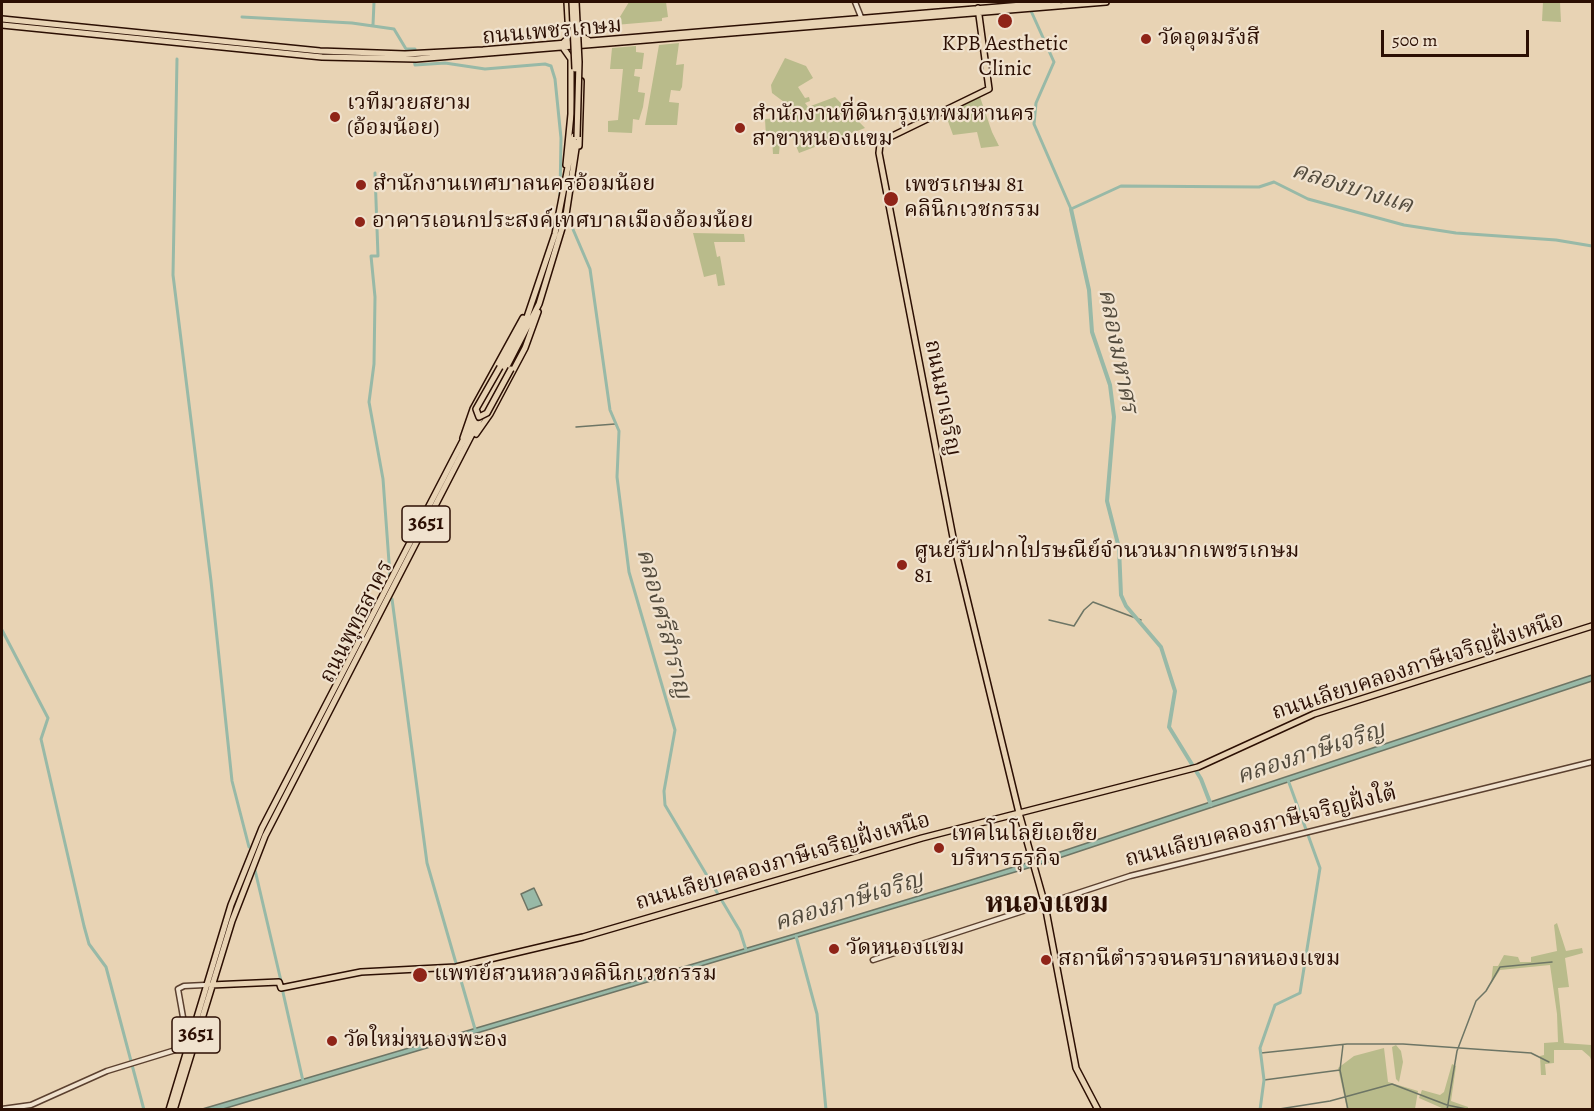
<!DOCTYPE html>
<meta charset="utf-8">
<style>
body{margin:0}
#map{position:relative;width:1594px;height:1111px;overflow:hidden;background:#e8d3b4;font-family:Alegreya,serif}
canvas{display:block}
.frame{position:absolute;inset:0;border:3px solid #2c0f03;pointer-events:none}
.scale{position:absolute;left:1381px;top:30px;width:148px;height:27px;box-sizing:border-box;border:3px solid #2c0f03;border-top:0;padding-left:8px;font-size:18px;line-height:21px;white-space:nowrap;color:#2c0f03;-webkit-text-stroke:4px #f0e2ce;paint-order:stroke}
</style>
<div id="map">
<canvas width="1594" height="1111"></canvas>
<div class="frame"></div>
<div class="scale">500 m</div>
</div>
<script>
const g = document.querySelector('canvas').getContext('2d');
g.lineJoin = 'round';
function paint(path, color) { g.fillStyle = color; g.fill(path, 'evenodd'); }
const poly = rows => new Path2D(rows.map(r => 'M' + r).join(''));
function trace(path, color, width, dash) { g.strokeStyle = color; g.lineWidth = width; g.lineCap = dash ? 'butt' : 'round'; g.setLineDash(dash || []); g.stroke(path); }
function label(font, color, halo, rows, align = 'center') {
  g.font = font + ' Alegreya,"Noto Serif Thai",serif'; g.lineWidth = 4.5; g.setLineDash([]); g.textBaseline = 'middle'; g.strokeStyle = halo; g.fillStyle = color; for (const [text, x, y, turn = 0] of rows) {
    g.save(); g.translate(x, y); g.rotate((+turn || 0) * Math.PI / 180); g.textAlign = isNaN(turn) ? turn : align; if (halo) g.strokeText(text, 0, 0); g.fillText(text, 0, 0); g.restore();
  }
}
paint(poly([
 [629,2,666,2,668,17,662,18,662,21,615,25],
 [1543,2,1560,2,1561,22,1542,21],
 [679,43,676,65,684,64,682,87,680,91,671,90,669,102,679,103,677,125,645,125,659,45],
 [636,46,636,52,644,53,642,69,635,69,634,76,640,77,638,92,645,93,643,107,639,120,633,119,632,133,608,132,608,121,618,120,623,69,610,69,612,48],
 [785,58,806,66,813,78,798,87,805,98,809,97,810,101,805,103,808,107,835,97,865,128,799,153,792,137,780,143,779,154,773,154,772,139,766,137,765,119,780,118,783,113,784,102,772,93,771,85],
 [980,97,992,132,999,146,981,148,977,132,953,135,945,113],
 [693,233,744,234,745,242,714,242,717,257,720,256,725,285,718,286,716,274,704,277],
 [1557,923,1566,951,1582,948,1583,953,1565,958,1569,987,1558,988,1564,1043,1591,1045,1592,1063,1590,1057,1582,1050,1554,1050,1554,1063,1545,1064,1546,1075,1541,1075,1540,1056,1544,1055,1544,1043,1558,1042,1557,1014,1550,965,1500,970,1491,984,1493,966,1498,966,1504,955,1518,957,1520,962,1531,962,1531,957,1557,951,1554,925],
 [1396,1045,1401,1051,1403,1062,1399,1082,1396,1079,1392,1047],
 [1384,1048,1388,1082,1418,1091,1415,1109,1347,1109,1338,1068,1354,1056],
 [1452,1064,1456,1066,1451,1101,1468,1107,1468,1109,1444,1109,1419,1098,1422,1090,1440,1095,1444,1092]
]), '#b9bb8b');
const water = poly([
 [1592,675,1592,681,1035,866,223,1109,199,1110,798,933,1033,861,1592,675],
 [534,888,542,905,528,910,521,894,534,888]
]);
paint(water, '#98b9a7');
trace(water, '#6d7565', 1.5);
trace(poly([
 [576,427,615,424],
 [1049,620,1074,626,1084,610,1093,602,1141,620],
 [1343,1045,1340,1070,1348,1110],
 [1261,1053,1347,1044,1403,1044,1531,1053,1549,1062],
 [1264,1080,1340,1070],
 [1273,1110,1330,1101,1392,1084,1447,1105,1471,1110],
 [1447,1110,1457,1051,1476,1001,1486,991,1500,967,1552,962]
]), '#6d7565', 1.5);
trace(poly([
 [1027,2,1054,62,1036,103,1034,124,1071,209,1121,186,1259,187,1274,182,1308,199,1404,225,1456,233,1556,240,1592,246],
 [242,17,352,23,394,29,406,49,415,49,415,52],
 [373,25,374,2],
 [177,59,173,275,211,581,232,781,249,847],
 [414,59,415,65,445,63,485,69,545,64,551,66,555,79,561,138,560,196],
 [375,173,378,256,371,256,375,297,374,364,369,402,383,479,390,576],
 [569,220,590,269,610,410,619,431,617,477,629,572,675,730,664,791,665,805,740,931,746,950],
 [392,599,427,863,475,1029],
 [2,630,48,718,41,739,84,926,89,944,106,967,144,1110],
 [255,870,281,981],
 [796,936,817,1014,826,1110],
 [282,988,303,1081],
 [1260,1110,1264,1080,1260,1048,1275,1005,1300,993,1320,868,1288,780]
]), '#98b9a7', 3);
trace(poly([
 [1071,209,1089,290,1092,332,1110,385,1114,417,1107,501,1119,548,1121,595,1126,606,1161,647,1175,691,1169,727,1201,779,1211,805]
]), '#98b9a7', 4);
const minor = poly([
 [855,2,861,17],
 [873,960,1130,876,1592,762],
 [2,1109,31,1105,107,1071,182,1048,186,1034,178,989,184,986,205,985]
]);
const major = poly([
 [978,8,989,89,884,140,880,144,879,153,956,553,1019,813,1045,905,1076,1068,1098,1110],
 [2,19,320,51,405,54,483,50,1058,2],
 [579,24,581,36,588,40],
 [2,25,322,57,416,59,1106,2],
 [563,43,569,37,567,2],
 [564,49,571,59,571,114,566,165],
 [579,146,581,81],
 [476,434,490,414,525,348,538,312],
 [463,438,473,409,523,318],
 [211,985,279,982,281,988,361,972,456,967,583,937,922,838,1198,767,1314,714,1592,626],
 [169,1110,231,905,262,828,527,317,555,234,574,136],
 [174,1110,232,921,265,836,539,304,566,215,577,142]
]);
trace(minor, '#5b402f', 7);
trace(major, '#2c0f03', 8);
trace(minor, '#f0e2ce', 4);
trace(major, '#e8d3b4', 5);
const majorBridge = poly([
 [572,2,575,69],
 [576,2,579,62,577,137],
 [500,367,476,409,479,417,487,413,511,369]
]);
trace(majorBridge, '#2c0f03', 8, []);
trace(majorBridge, '#e8d3b4', 5);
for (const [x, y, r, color] of [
 [1005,21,8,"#8f2418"],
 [1146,39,6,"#8f2418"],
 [335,117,6,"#8f2418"],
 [740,128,6,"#8f2418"],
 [361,185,6,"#8f2418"],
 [891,199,8,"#8f2418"],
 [360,222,6,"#8f2418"],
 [902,565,6,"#8f2418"],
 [939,848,6,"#8f2418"],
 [834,949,6,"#8f2418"],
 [1046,960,6,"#8f2418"],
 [420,975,8,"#8f2418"],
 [332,1041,6,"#8f2418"]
]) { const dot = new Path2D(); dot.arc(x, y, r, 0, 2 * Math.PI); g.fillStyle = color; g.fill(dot); trace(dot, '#f0e2ce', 2); }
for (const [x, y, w] of [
 [426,524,48],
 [196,1035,48]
]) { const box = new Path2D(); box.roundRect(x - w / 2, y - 18, w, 36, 4.5); g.fillStyle = '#f0e2ce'; g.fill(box); trace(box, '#2c0f03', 1.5); }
label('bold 21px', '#2c0f03', null, [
 ["3651",426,524],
 ["3651",196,1035]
]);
label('22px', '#2c0f03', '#f0e2ce', [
 ["ถนนเพชรเกษม",552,32,-5],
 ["ถนนมาเจริญ",942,398,79],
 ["ถนนพุทธสาคร",357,622,-63],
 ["ถนนเลียบคลองภาษีเจริญฝั่งเหนือ",1418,667,-18],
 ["ถนนเลียบคลองภาษีเจริญฝั่งใต้",1261,827,-14],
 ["ถนนเลียบคลองภาษีเจริญฝั่งเหนือ",783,862,-16]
]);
label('22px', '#2c0f03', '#f0e2ce', [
 ["วัดอุดมรังสี",1158,39],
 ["KPB Aesthetic",1005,45,"center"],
 ["Clinic",1005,70,"center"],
 ["เวทีมวยสยาม",347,104],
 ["(อ้อมน้อย)",347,129],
 ["สำนักงานที่ดินกรุงเทพมหานคร",752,115],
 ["สาขาหนองแขม",752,140],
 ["สำนักงานเทศบาลนครอ้อมน้อย",373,185],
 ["เพชรเกษม 81",904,186],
 ["คลินิกเวชกรรม",904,211],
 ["อาคารเอนกประสงค์เทศบาลเมืองอ้อมน้อย",372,222],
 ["ศูนย์รับฝากไปรษณีย์จำนวนมากเพชรเกษม",914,552],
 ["81",914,577],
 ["เทคโนโลยีเอเชีย",951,835],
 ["บริหารธุรกิจ",951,860],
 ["วัดหนองแขม",846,949],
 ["สถานีตำรวจนครบาลหนองแขม",1058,960],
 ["แพทย์สวนหลวงคลินิกเวชกรรม",434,975],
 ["วัดใหม่หนองพะอง",344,1041]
], 'left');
label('italic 24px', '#524a3c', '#f0e2ce', [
 ["คลองบางแค",1352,189,17],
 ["คลองมหาศร",1117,351,79],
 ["คลองศรีสำราญ",663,624,75],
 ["คลองภาษีเจริญ",1311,754,-18],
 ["คลองภาษีเจริญ",849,902,-17]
]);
label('bold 28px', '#2c0f03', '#f0e2ce', [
 ["หนองแขม",1047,905]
]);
</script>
